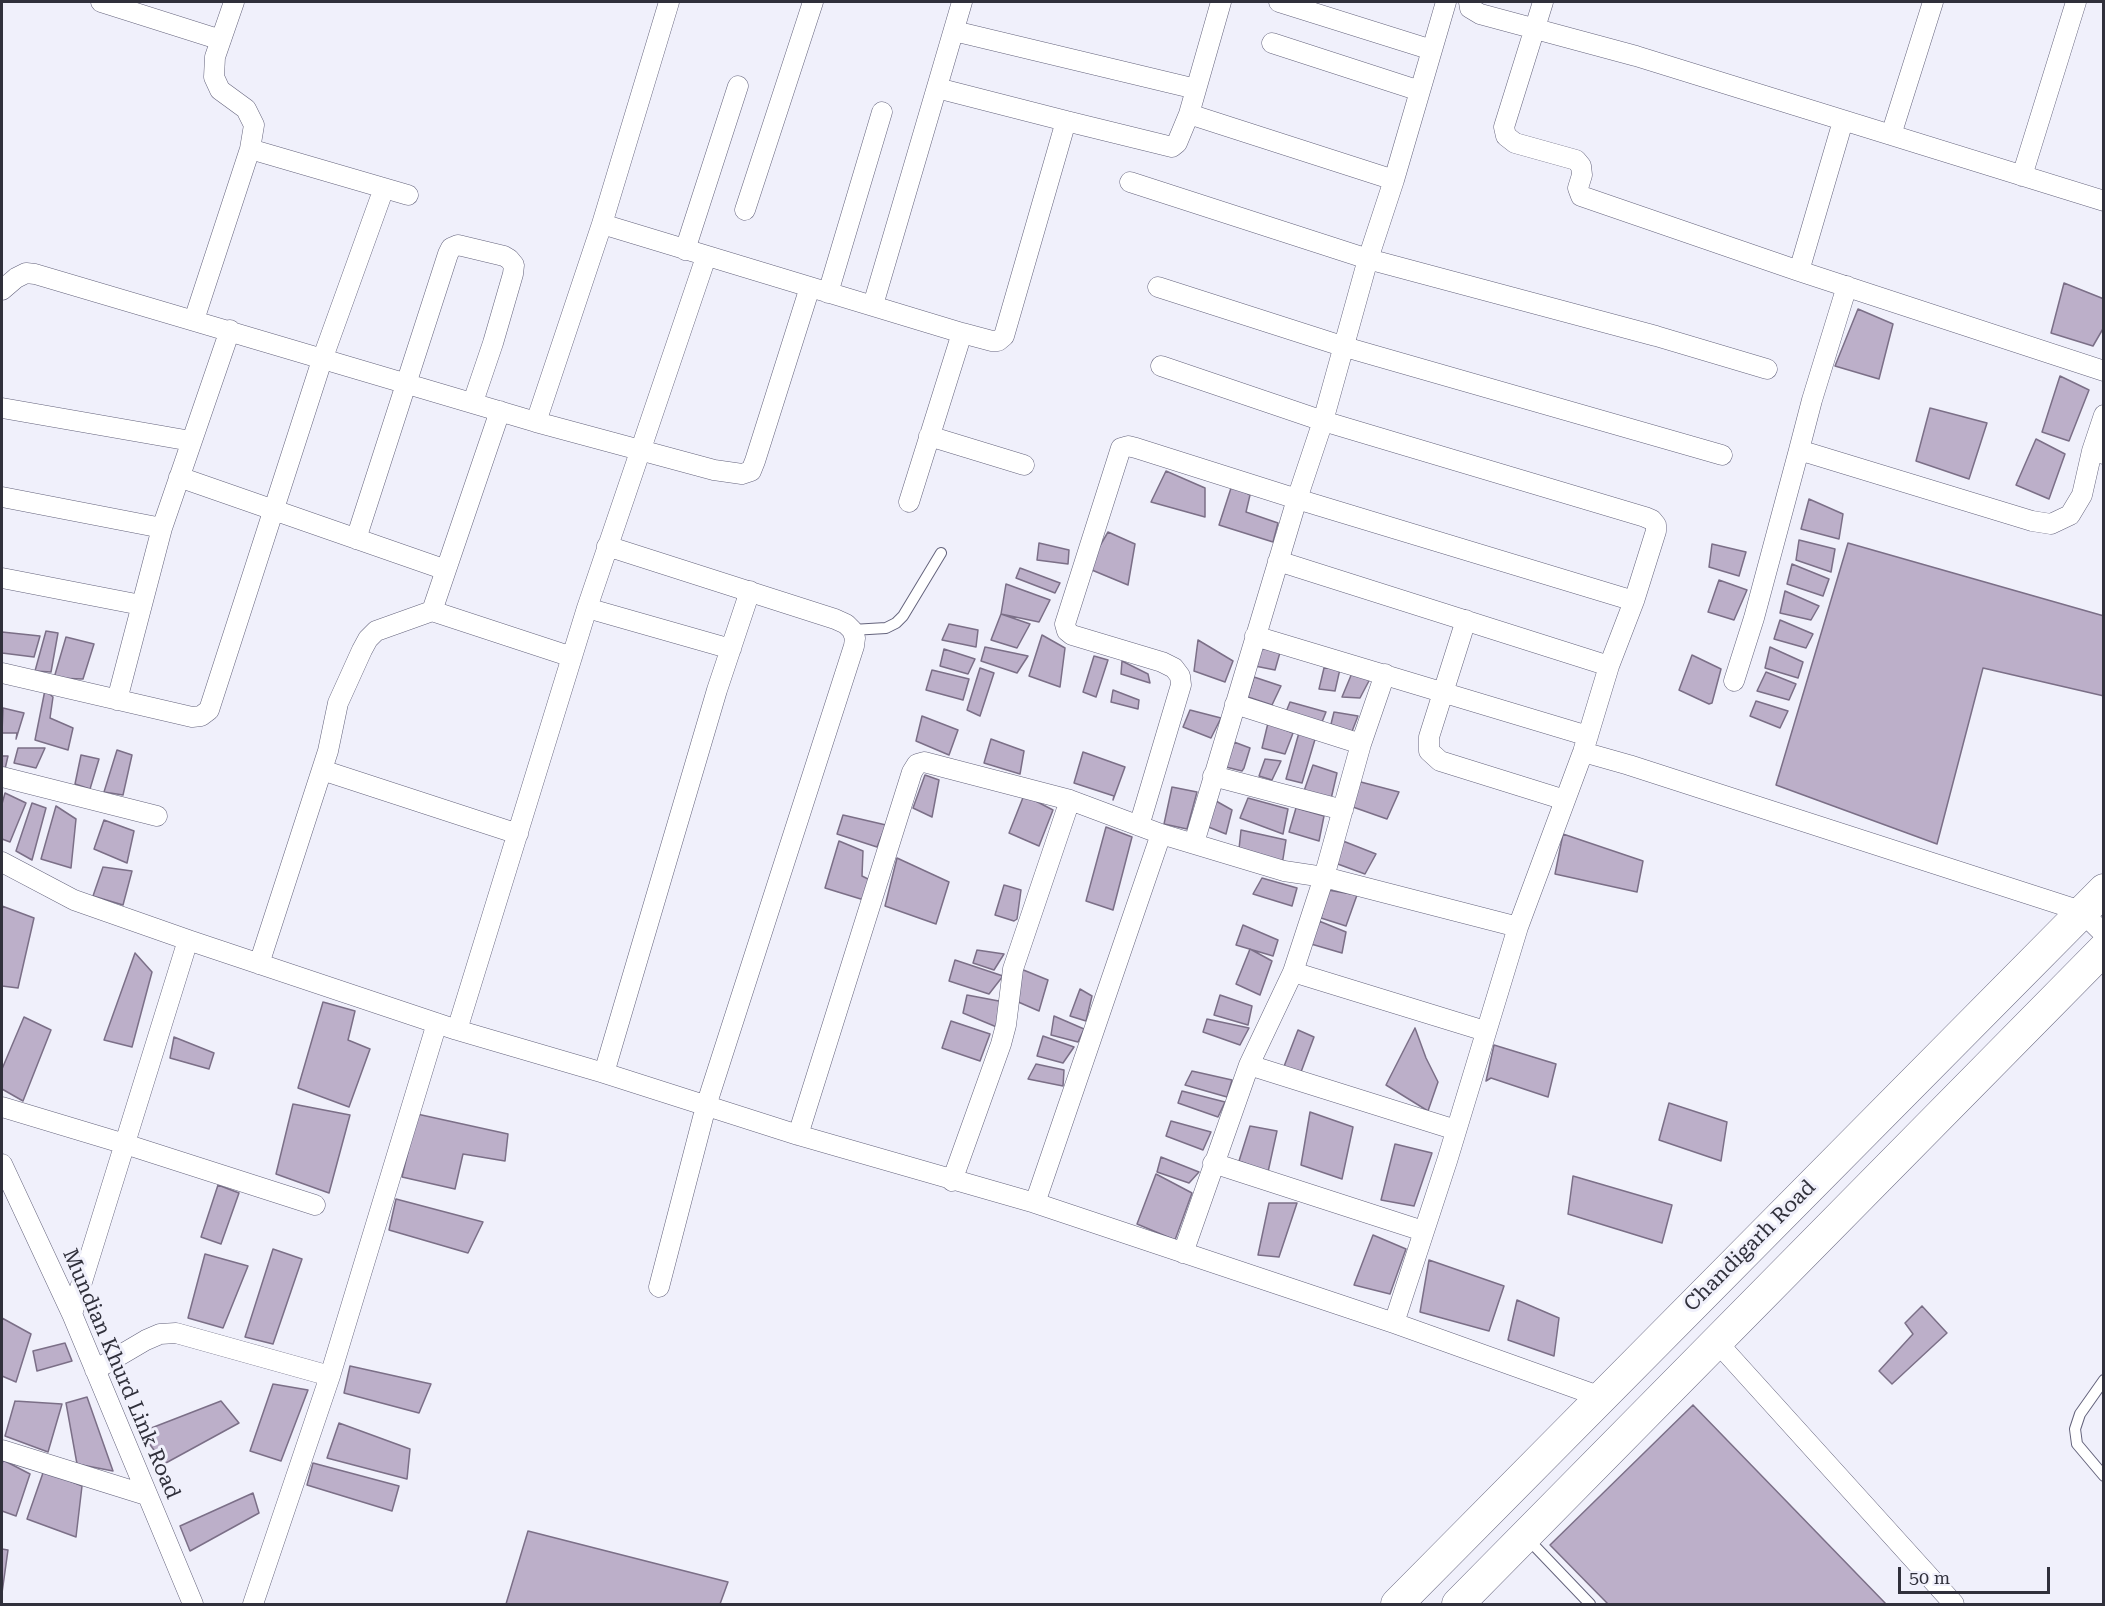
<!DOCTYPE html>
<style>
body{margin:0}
#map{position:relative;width:2105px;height:1606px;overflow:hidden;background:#f0f0fb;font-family:"Roboto Serif",serif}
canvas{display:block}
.frame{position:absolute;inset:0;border:3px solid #30303b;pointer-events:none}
.scale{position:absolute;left:1898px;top:1567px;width:152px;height:27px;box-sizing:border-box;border:3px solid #30303b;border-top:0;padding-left:8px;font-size:18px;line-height:21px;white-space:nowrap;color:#30303b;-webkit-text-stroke:4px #f0f0fb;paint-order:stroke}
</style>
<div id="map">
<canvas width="2105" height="1606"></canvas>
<div class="frame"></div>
<div class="scale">50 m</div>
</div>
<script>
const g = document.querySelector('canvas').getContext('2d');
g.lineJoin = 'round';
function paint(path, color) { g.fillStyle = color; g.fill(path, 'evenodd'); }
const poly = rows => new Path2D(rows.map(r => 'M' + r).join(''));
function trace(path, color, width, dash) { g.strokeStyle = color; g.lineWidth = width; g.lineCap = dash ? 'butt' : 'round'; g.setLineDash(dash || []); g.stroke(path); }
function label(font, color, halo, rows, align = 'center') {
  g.font = font + ' "Roboto Serif",serif'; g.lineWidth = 6; g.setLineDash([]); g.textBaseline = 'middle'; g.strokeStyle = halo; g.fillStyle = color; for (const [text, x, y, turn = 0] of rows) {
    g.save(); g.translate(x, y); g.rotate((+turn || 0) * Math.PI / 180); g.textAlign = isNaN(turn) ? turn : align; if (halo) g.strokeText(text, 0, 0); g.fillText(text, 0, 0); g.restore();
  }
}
const building = poly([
 [2064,283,2104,299,2104,327,2093,346,2051,333,2064,283],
 [1858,309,1893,324,1879,379,1835,366,1858,309],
 [2060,376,2089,390,2069,441,2042,432,2060,376],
 [1930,408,1987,423,1969,479,1916,461,1930,408],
 [2036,439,2065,454,2049,499,2016,485,2036,439],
 [1166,471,1205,488,1205,517,1151,502,1166,471],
 [1232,485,1250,495,1246,512,1278,523,1273,542,1219,525,1232,485],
 [1809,499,1843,514,1839,539,1801,529,1809,499],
 [1108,532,1135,544,1128,585,1087,568,1108,532],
 [1799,540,1835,549,1831,572,1796,560,1799,540],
 [1039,543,1069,550,1068,564,1037,560,1039,543],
 [1848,543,2104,616,2104,696,1983,668,1937,844,1776,785,1848,543],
 [1712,544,1746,552,1739,576,1709,567,1712,544],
 [1792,564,1829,579,1823,596,1787,584,1792,564],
 [1020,568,1060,583,1055,593,1016,578,1020,568],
 [1719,580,1747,590,1734,620,1708,612,1719,580],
 [1006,584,1050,600,1039,622,1001,614,1006,584],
 [1785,591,1819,606,1811,620,1780,613,1785,591],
 [1001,614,1030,624,1017,648,991,640,1001,614],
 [1780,620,1813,634,1806,648,1774,639,1780,620],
 [949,624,978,630,976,647,942,640,949,624],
 [46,631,58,633,51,672,35,671,46,631],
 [2,632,40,636,34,657,2,653,2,632],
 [1042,635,1065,648,1060,687,1029,676,1042,635],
 [66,637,94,644,83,679,54,678,66,637],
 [1198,640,1233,661,1225,682,1194,671,1198,640],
 [985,647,1028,656,1017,673,981,661,985,647],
 [1770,647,1803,662,1798,678,1765,668,1770,647],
 [944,649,975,659,968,674,940,666,944,649],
 [1260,649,1281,649,1275,670,1255,666,1260,649],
 [1692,655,1721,669,1712,703,1709,704,1679,690,1692,655],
 [1094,656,1108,660,1096,697,1083,692,1094,656],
 [1122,661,1148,674,1150,683,1121,674,1122,661],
 [980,668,994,673,980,716,967,710,980,668],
 [1324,668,1340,669,1335,691,1319,689,1324,668],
 [932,670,969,679,963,700,926,690,932,670],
 [1766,672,1796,684,1789,700,1757,691,1766,672],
 [1352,673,1371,677,1360,698,1342,697,1352,673],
 [1254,677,1281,686,1272,705,1248,697,1254,677],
 [45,690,53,697,50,718,73,728,68,750,35,740,45,690],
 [1113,690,1139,700,1138,709,1111,702,1113,690],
 [1756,701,1788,711,1780,728,1750,716,1756,701],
 [1290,702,1326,712,1322,722,1286,712,1290,702],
 [3,708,24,713,16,739,17,733,2,733,3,708],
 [1190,710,1221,718,1211,738,1183,727,1190,710],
 [1334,712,1358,716,1351,734,1331,724,1334,712],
 [922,716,958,730,949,755,916,741,922,716],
 [1268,723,1293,733,1285,754,1262,748,1268,723],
 [1300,729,1316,736,1302,783,1286,779,1300,729],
 [991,739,1024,751,1020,774,984,763,991,739],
 [1234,742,1250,748,1244,768,1242,771,1226,767,1234,742],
 [18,748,45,748,36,768,14,763,18,748],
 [117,750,132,755,123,795,104,792,117,750],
 [1083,752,1125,767,1113,800,1114,796,1074,783,1083,752],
 [81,755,99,759,90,789,75,784,81,755],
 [2,756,8,756,5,769,2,769,2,756],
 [1265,759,1281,761,1272,780,1259,776,1265,759],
 [1313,765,1337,773,1331,799,1304,791,1313,765],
 [925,775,939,780,932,817,913,808,925,775],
 [1357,781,1399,792,1387,819,1350,806,1357,781],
 [1172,787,1197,792,1187,829,1164,824,1172,787],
 [5,793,26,803,10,842,2,839,2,804,5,793],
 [1024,795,1053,810,1039,846,1009,833,1024,795],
 [1248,798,1288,809,1283,834,1240,818,1248,798],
 [1216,801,1232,810,1226,834,1206,826,1216,801],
 [32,803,46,808,32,860,16,851,32,803],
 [56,806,76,819,71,868,41,859,56,806],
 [1296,808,1324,816,1319,841,1289,832,1296,808],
 [843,815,886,825,877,847,837,834,843,815],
 [104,820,134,831,127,863,94,849,104,820],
 [1106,827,1132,837,1113,910,1086,901,1106,827],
 [1241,830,1286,840,1282,865,1239,849,1241,830],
 [1563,834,1643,861,1637,892,1555,874,1563,834],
 [839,841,863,851,862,876,870,880,864,900,825,888,839,841],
 [1343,841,1376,854,1365,874,1335,863,1343,841],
 [897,858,949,882,936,924,885,906,897,858],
 [103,867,132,871,123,905,93,896,103,867],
 [1262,878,1297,888,1292,906,1253,894,1262,878],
 [1004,885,1021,890,1017,919,1014,921,995,915,1004,885],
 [1328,890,1357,895,1346,926,1321,918,1328,890],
 [2,906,34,918,18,988,2,986,2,906],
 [1319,921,1346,932,1342,953,1311,944,1319,921],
 [1243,925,1278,940,1273,956,1236,945,1243,925],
 [1250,949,1272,961,1260,995,1236,984,1250,949],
 [977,950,1004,954,994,970,973,963,977,950],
 [135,953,152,972,132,1047,104,1040,135,953],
 [955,960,1003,976,989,994,949,981,955,960],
 [1021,969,1048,980,1039,1011,1016,1001,1021,969],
 [1080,989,1092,996,1086,1021,1070,1016,1080,989],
 [967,995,1004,1002,999,1028,963,1013,967,995],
 [1220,995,1252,1006,1248,1025,1214,1015,1220,995],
 [323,1002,355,1011,348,1040,370,1049,349,1107,298,1088,323,1002],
 [1054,1016,1084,1029,1078,1042,1051,1035,1054,1016],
 [24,1017,51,1030,23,1101,2,1089,2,1069,24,1017],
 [1207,1019,1249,1028,1240,1045,1203,1032,1207,1019],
 [951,1021,990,1034,980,1061,942,1048,951,1021],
 [1415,1028,1426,1058,1438,1082,1428,1111,1386,1085,1415,1028],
 [1298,1030,1314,1037,1301,1072,1283,1069,1298,1030],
 [1043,1036,1074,1047,1063,1063,1037,1056,1043,1036],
 [174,1037,214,1053,209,1069,170,1058,174,1037],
 [1494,1045,1556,1064,1548,1097,1491,1078,1486,1081,1494,1045],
 [1036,1064,1064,1070,1063,1086,1028,1079,1036,1064],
 [1192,1071,1232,1080,1227,1097,1185,1085,1192,1071],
 [1182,1091,1225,1102,1218,1117,1178,1103,1182,1091],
 [1669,1103,1727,1122,1721,1161,1659,1140,1669,1103],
 [293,1104,350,1115,329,1193,276,1174,293,1104],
 [1310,1112,1353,1127,1342,1179,1301,1165,1310,1112],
 [417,1114,508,1134,505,1161,463,1154,455,1189,402,1177,417,1114],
 [1171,1121,1211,1132,1203,1150,1166,1136,1171,1121],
 [1250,1126,1277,1131,1268,1172,1239,1161,1250,1126],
 [1395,1144,1432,1153,1414,1206,1381,1200,1395,1144],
 [1161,1157,1199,1172,1189,1183,1157,1172,1161,1157],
 [1156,1174,1192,1193,1175,1240,1137,1224,1156,1174],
 [1573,1176,1672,1205,1662,1243,1568,1214,1573,1176],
 [218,1185,239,1193,221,1244,201,1237,218,1185],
 [396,1199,483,1222,468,1253,389,1230,396,1199],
 [1269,1203,1297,1203,1279,1257,1258,1255,1269,1203],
 [1373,1235,1406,1249,1390,1294,1354,1285,1373,1235],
 [273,1249,302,1259,273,1344,245,1337,273,1249],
 [205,1254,248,1266,223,1328,188,1318,205,1254],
 [1429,1260,1504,1286,1489,1331,1420,1312,1429,1260],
 [1517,1300,1559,1318,1554,1356,1508,1340,1517,1300],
 [1922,1306,1947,1333,1892,1384,1879,1371,1913,1334,1905,1323,1922,1306],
 [2,1318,31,1334,16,1382,2,1376,2,1318],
 [65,1343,72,1361,37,1371,33,1351,65,1343],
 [350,1366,431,1384,419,1413,344,1393,350,1366],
 [273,1384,308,1390,281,1461,250,1451,273,1384],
 [87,1397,113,1471,77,1464,66,1403,87,1397],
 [15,1401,62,1404,48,1452,5,1436,15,1401],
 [221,1401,239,1423,164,1464,141,1432,221,1401],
 [1693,1405,1886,1604,1608,1604,1550,1545,1693,1405],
 [339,1423,410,1449,407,1479,327,1458,339,1423],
 [3,1460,30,1474,16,1516,2,1511,2,1465,3,1460],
 [313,1463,399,1486,392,1511,307,1485,313,1463],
 [44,1470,82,1486,76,1537,27,1519,44,1470],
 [253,1493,259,1513,190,1551,180,1526,253,1493],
 [528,1531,728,1582,720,1604,506,1604,528,1531],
 [2,1549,8,1550,2,1593,2,1549]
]);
paint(building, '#bcafc9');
trace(building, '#7b6f87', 1.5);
const lane = poly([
 [852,630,886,628,896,623,903,616,941,553],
 [2104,1380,2080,1414,2075,1429,2077,1444,2104,1476],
 [1526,1537,1590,1604]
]);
const street = poly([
 [101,2,221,40],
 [1279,2,1432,50],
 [1469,2,1470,8,1480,14,1636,56,2104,201],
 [1543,2,1504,127,1506,136,1515,143,1576,160,1581,166,1582,175,1578,188,1581,196,1799,271,2104,371],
 [954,31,1196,89],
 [1272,43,1420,91],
 [937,88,1066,121],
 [1189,114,1394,180],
 [1891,135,1933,2],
 [250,149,408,195],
 [2022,176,2076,2],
 [1130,182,1368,259,1656,336,1767,369],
 [745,210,813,2],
 [602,224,962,333,992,341,998,341,1004,336,1066,121,1172,147,1177,143,1189,114,1221,2],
 [685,250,738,86],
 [1799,271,1843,121],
 [1158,287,1345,347,1722,455],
 [2,290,16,278,26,273,35,274,536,422,714,470,742,474,751,471,755,461,810,287],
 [828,293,882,112],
 [873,305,962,2],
 [194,320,250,149,254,125,246,109,220,90,214,77,215,57,234,2],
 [1161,366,1323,421,1645,517,1652,520,1656,525,1656,531,1634,601,1609,666,1583,752,1518,927,1447,1161,1394,1323],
 [2,408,191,441],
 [500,411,432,611,572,657],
 [2104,415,2092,451,2104,454],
 [536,422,602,224,669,2],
 [929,436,1024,465],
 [1799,450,1812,400,1847,286],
 [179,477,446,570],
 [2,497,162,528],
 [909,502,962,333],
 [356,539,448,254,451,248,458,245,504,256,509,259,514,265,513,274,493,343,473,402],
 [607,546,835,619,846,624,852,630,855,638,854,646,706,1106,659,1287],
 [1278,561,1609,666],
 [2,578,141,605],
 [587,608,731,649],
 [1466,620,1429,737,1429,751,1440,761,1565,800],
 [1255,636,1588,736],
 [2,673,192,717,201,716,209,710,322,360,384,188],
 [1734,681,1754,618,1799,450,2032,521,2051,524,2070,515,2082,495,2092,451],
 [117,700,162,528,230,330],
 [1235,704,1361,744],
 [1583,752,1629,765,2081,911,2104,934],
 [322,770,518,834],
 [1213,776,1343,810],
 [2,777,157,816],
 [1139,826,1181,685,1180,676,1174,668,1162,662,1072,635,1067,631,1065,624,1121,448,1128,446,1136,448,1297,499,1634,601],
 [1194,843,1297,499,1323,421,1368,259,1394,180,1446,2],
 [2,862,74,900,188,940],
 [259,964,328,751,338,703,362,650,368,639,376,631,432,611],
 [1293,972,1485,1031],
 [457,1030,587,608,706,257],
 [1249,1065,1456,1130],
 [604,1073,717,690,750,591],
 [2,1107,125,1144,315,1205],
 [798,1135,912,772,917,764,924,762,1070,800,1161,834,1284,871,1324,877,1518,927],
 [1213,1163,1423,1231],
 [2,1164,72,1314,193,1604],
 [952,1181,1001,1044,1006,1025,1013,969,1070,800],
 [1035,1203,1161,834],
 [1183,1253,1249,1065,1293,972,1324,877,1361,744,1385,674],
 [72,1314,188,940,457,1030,604,1073,798,1135,1035,1203,1394,1323,1601,1397],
 [1716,1341,1954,1604],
 [95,1370,146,1340,160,1334,176,1333,330,1376],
 [2,1450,146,1495],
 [253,1604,330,1376,437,1023]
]);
const primary = poly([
 [1397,1604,2104,890],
 [1458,1604,2104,949]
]);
trace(lane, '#64637c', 12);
trace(street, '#64637c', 21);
trace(primary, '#64637c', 33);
trace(lane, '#fff', 10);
trace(street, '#fff', 20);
trace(primary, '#fff', 32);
label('21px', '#30303b', '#f0f0fb', [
 ["Chandigarh Road",1750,1246,-45],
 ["Mundian Khurd Link Road",121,1374,67]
]);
</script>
